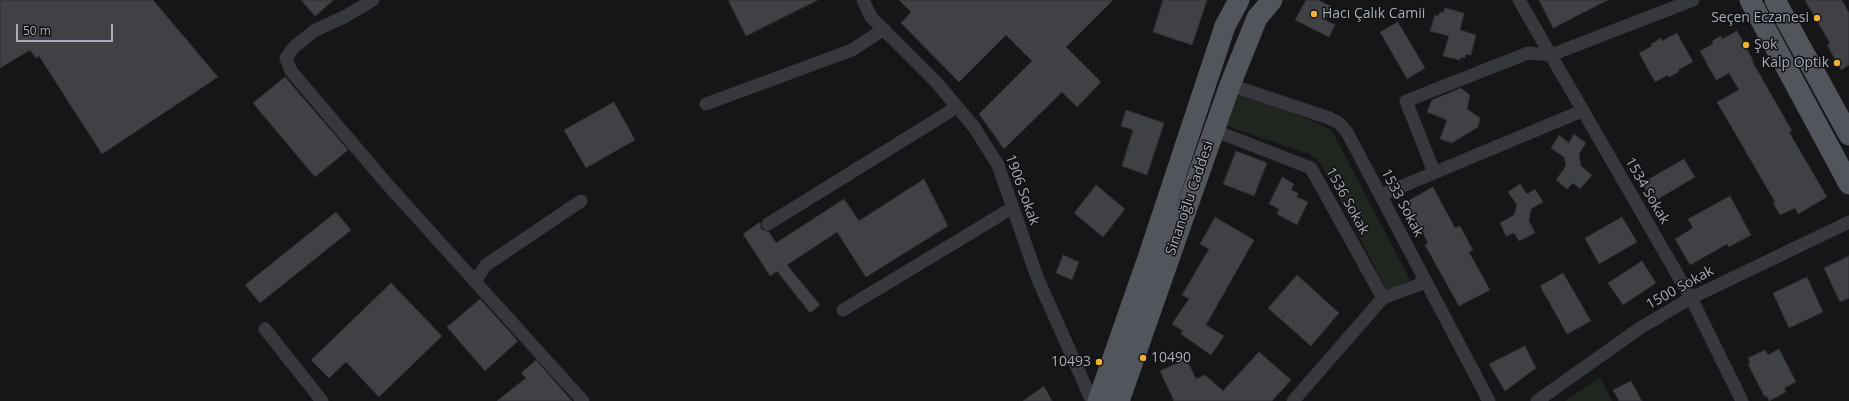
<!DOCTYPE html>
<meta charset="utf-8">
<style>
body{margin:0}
#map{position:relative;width:1849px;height:401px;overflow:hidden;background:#161618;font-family:"Open Sans",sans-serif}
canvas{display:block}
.scale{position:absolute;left:16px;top:24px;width:97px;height:18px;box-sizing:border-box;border:2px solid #a8adb8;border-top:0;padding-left:5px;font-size:12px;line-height:14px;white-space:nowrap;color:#a8adb8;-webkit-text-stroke:3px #111113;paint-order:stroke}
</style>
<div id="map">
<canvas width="1849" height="401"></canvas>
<div class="scale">50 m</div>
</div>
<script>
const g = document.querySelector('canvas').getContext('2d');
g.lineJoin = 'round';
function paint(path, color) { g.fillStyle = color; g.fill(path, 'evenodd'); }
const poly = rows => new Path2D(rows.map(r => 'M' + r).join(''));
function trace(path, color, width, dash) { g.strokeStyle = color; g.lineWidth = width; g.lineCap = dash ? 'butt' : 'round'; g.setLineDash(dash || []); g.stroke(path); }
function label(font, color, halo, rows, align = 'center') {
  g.font = font + ' "Open Sans",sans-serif'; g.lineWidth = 3; g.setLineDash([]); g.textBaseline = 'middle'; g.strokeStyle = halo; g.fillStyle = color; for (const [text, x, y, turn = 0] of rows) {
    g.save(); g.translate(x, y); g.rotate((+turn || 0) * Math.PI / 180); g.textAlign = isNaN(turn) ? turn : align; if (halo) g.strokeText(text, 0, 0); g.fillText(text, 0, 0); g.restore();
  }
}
paint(poly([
 [1235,94,1285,110,1331,129,1410,280,1387,291,1331,182,1317,159,1309,154,1224,125],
 [1600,377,1612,401,1565,401]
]), '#1e261f');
const building = poly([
 [0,0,153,0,218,77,102,154,39,56,36,58,30,50,0,68,0,0],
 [301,0,334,0,315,16,301,0],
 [728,0,818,0,746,36,728,0],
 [899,0,1113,0,1066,47,1101,82,1077,107,1062,92,1004,149,979,114,1032,61,1006,35,959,82,901,23,911,12,899,0],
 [1163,0,1207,0,1192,45,1153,32,1163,0],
 [1306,0,1318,0,1332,7,1325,20,1335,25,1329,37,1295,20,1306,0],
 [1539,0,1608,0,1553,28,1539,0],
 [1805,0,1842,0,1849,13,1849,65,1841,70,1827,45,1830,43,1805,0],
 [1445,8,1464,13,1460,30,1476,35,1471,55,1466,54,1465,58,1461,57,1460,60,1443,56,1449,36,1430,31,1435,15,1438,16,1440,12,1443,13,1445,8],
 [1398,22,1425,68,1407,79,1380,32,1398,22],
 [1737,31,1753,60,1752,61,1792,131,1789,132,1827,197,1798,214,1795,208,1780,215,1773,203,1775,202,1717,102,1739,90,1729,73,1716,80,1700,51,1713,44,1712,41,1721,36,1722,39,1737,31],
 [1677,33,1693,62,1678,70,1679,72,1669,77,1668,75,1655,82,1639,53,1652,46,1651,44,1661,38,1662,41,1677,33],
 [285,77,348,150,315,177,253,103,285,77],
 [1461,88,1470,95,1467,109,1480,118,1478,127,1452,143,1440,139,1447,120,1427,112,1432,100,1461,88],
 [614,102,635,140,586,168,564,130,614,102],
 [1126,110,1164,123,1147,175,1122,166,1133,130,1121,126,1126,110],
 [1574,134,1586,143,1579,154,1581,166,1592,175,1580,189,1573,183,1567,189,1556,180,1566,166,1564,157,1551,148,1559,135,1569,143,1574,134],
 [1236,151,1267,163,1254,196,1223,184,1236,151],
 [1684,159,1695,177,1653,202,1642,183,1684,159],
 [1282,177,1294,184,1291,190,1298,193,1297,197,1308,202,1297,225,1277,214,1279,209,1269,204,1282,177],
 [924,179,948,226,866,277,837,232,787,265,820,305,810,313,777,271,770,276,743,234,760,222,761,229,769,232,776,243,844,199,859,221,924,179],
 [1520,184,1527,194,1535,189,1543,202,1531,209,1529,221,1535,233,1519,241,1514,233,1506,236,1500,223,1514,215,1517,205,1508,192,1520,184],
 [1096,185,1125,209,1103,237,1074,213,1096,185],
 [1433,187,1455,228,1460,226,1473,250,1469,252,1490,290,1459,306,1425,245,1428,243,1406,202,1433,187],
 [1730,196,1751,235,1729,247,1727,244,1690,265,1675,239,1693,228,1688,219,1730,196],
 [336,212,351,230,260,303,245,285,336,212],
 [1215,217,1254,240,1206,325,1224,336,1211,355,1181,334,1183,331,1172,324,1189,299,1182,295,1209,249,1200,244,1215,217],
 [1622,217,1637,242,1599,264,1585,238,1622,217],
 [1063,255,1079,262,1072,280,1056,273,1063,255],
 [1849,256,1849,298,1840,302,1824,268,1849,256],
 [1642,261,1656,283,1623,305,1608,283,1642,261],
 [1563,273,1591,321,1567,334,1540,286,1563,273],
 [1297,275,1339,313,1311,346,1268,308,1297,275],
 [1807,277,1823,312,1789,328,1773,293,1807,277],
 [391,283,442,336,379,397,346,362,329,378,311,360,391,283],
 [480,299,518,341,485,371,447,327,480,299],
 [1525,346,1536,368,1505,391,1489,364,1525,346],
 [1779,349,1796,382,1784,388,1786,392,1769,401,1767,396,1765,397,1759,386,1748,364,1750,363,1748,358,1765,350,1768,355,1779,349],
 [1259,352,1291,380,1272,401,1174,401,1160,371,1186,359,1196,379,1205,375,1223,391,1259,352],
 [536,360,572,401,497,401,526,378,521,373,536,360],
 [1631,381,1642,401,1619,401,1613,390,1631,381],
 [1044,386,1052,401,1023,401,1044,386]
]);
paint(building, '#404145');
trace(building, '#303034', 1);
trace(poly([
 [373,0,346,16,314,31,294,47,286,58,291,71,387,184,583,401],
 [863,0,871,17,937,83,974,127,998,165,1037,277,1092,401],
 [1519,0,1691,298,1742,401],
 [1230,85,1329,118,1339,123,1347,132,1489,401],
 [706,104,852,50,884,29],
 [1213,130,1311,168,1383,298],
 [1434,172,1406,101,1528,53,1551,55,1693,0],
 [1381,195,1582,111],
 [768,224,957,107],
 [475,281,486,265,581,201],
 [843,310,1012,208],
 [265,329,322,401],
 [1293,401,1383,298,1426,282],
 [1537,401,1640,328,1691,298,1849,222]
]), '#37383d', 13);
trace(poly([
 [1750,0,1849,184],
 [1775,0,1849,135],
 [1098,401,1148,258,1225,26,1239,0],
 [1119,401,1230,85,1257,18,1272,0]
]), '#53555c', 21);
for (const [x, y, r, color] of [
 [1314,14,4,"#f2b134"],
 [1817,18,4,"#f2b134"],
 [1746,45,4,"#f2b134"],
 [1837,63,4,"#f2b134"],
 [1143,358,4,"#f2b134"],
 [1099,362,4,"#f2b134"]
]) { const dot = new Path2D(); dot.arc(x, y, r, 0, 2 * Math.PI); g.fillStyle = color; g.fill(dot); trace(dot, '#111113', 1.5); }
label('14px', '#a8adb8', '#111113', [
 ["Hacı Çalık Camii",1322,14],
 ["Seçen Eczanesi",1809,18,"right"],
 ["Şok",1754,45],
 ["Kalp Optik",1829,63,"right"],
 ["10490",1151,358],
 ["10493",1091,362,"right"]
], 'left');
label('14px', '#a8adb8', '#111113', [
 ["1906 Sokak",1022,190,70],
 ["1534 Sokak",1647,191,60],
 ["Si̇nanoğlu Caddesi",1190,198,-71],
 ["1536 Sokak",1347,201,61],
 ["1533 Sokak",1402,203,62],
 ["1500 Sokak",1680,288,-29]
]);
</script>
